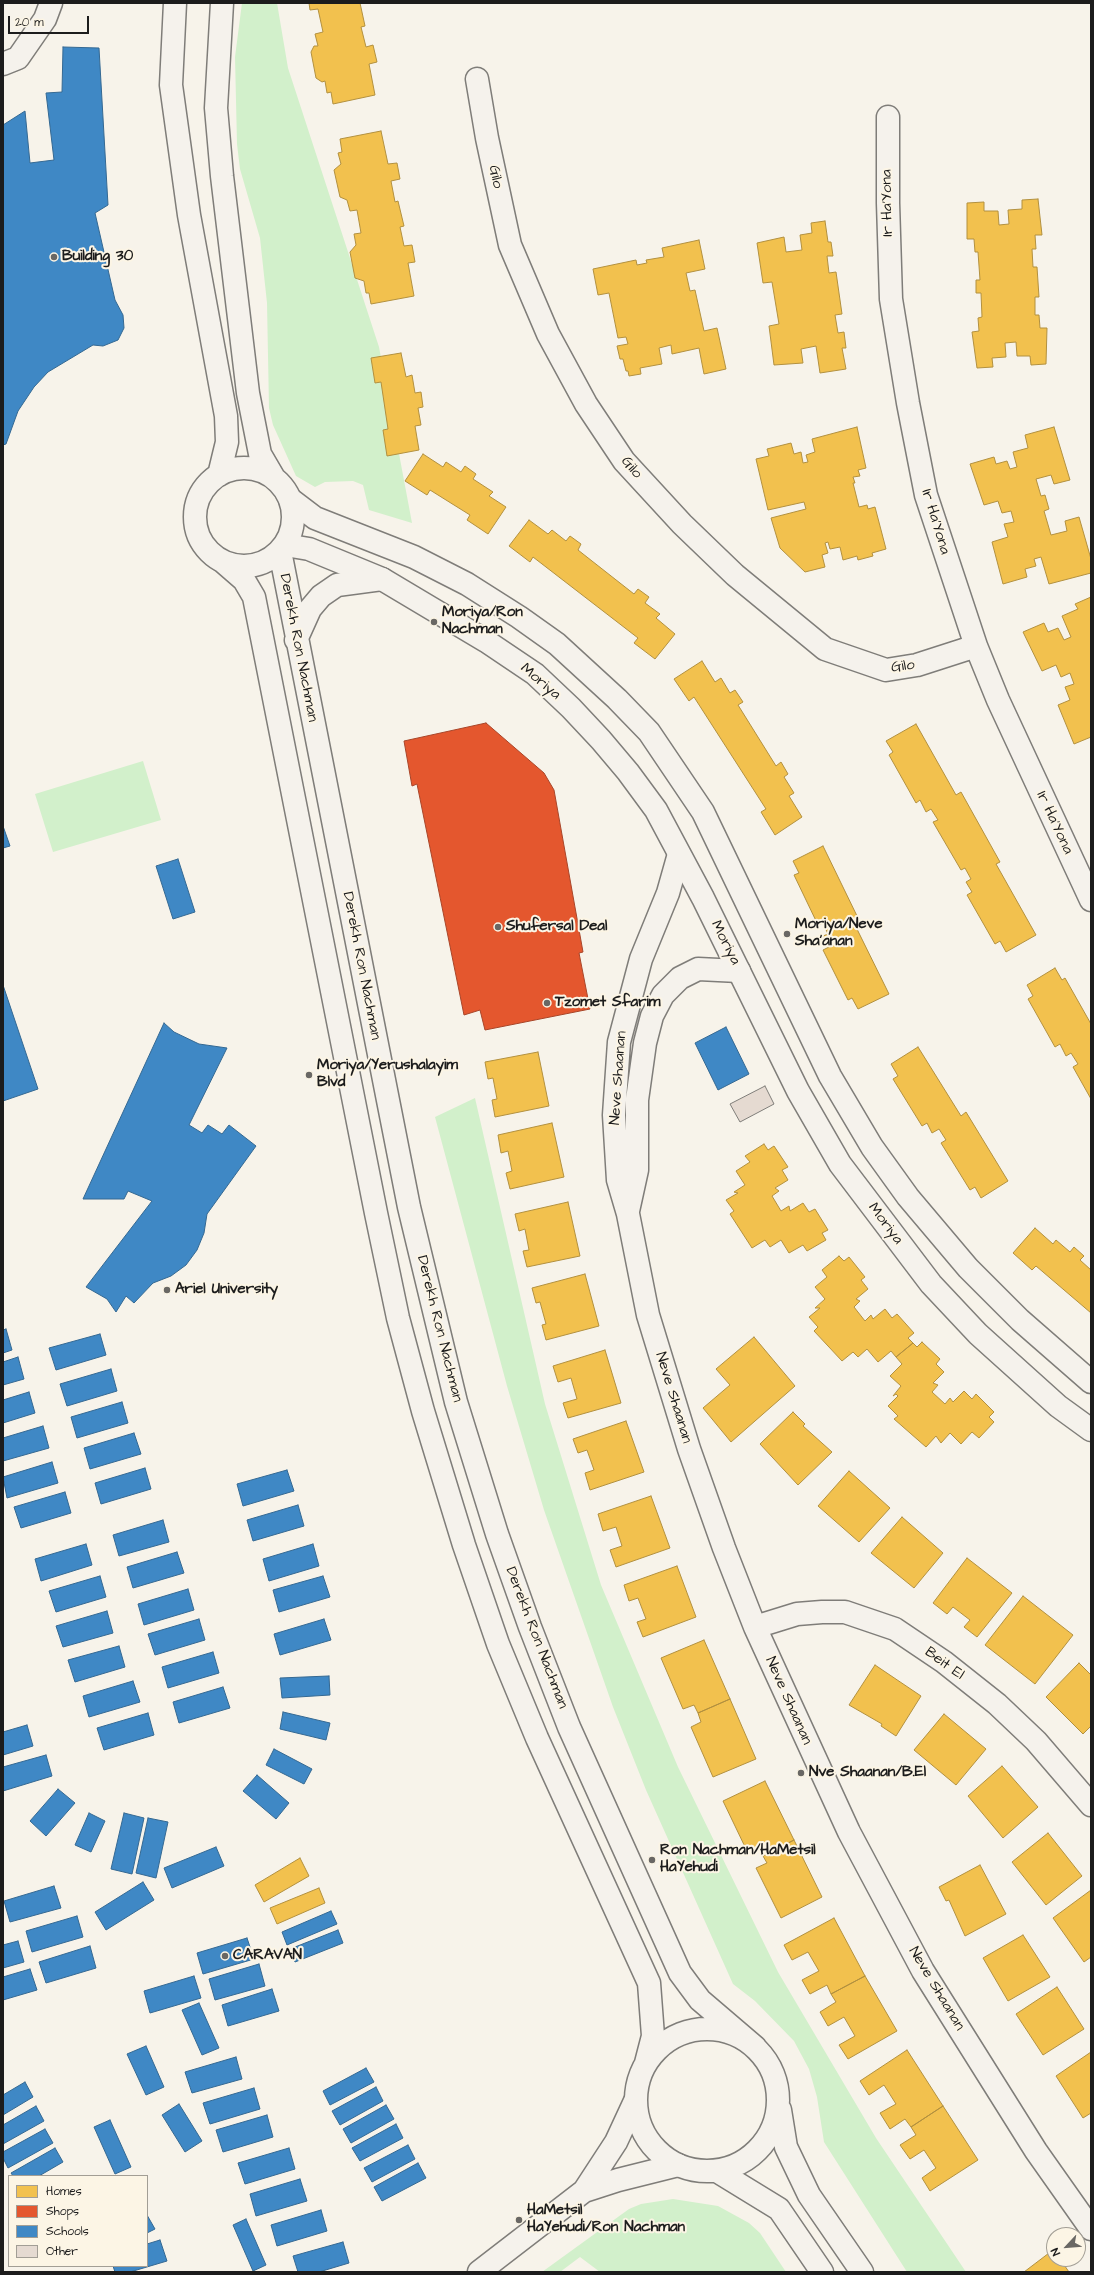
<!DOCTYPE html>
<style>
body{margin:0}
#map{position:relative;width:1094px;height:2275px;overflow:hidden;background:#f7f3ea;font-family:"Architects Daughter",sans-serif}
canvas{display:block}
.frame{position:absolute;inset:0;border:4px solid #1c1c1c;pointer-events:none}
.legend{position:absolute;left:8px;top:2175px;width:140px;height:92px;box-sizing:border-box;background:#fcf5e5;border:1px solid #a29e95;margin:0;padding:5px 7px;list-style:none;font-size:12px;color:#1c1c1c}
.legend li{display:flex;align-items:center;gap:8px;height:20px}
.legend b{width:20px;border:1px solid #a29e95}
.north{position:absolute;left:1046px;top:2227px;width:40px;height:40px;box-sizing:border-box;background:#fcf5e5;border:1px solid #a29e95;border-radius:50%;rotate:244deg;font-size:11px;font-weight:700;line-height:16px;text-align:center;color:#1c1c1c}
.north::after{content:'';display:block;margin:auto;width:14px;height:18px;background:#696764;clip-path:polygon(50% 0,100% 100%,50% 72%,0 100%)}
.scale{position:absolute;left:8px;top:16px;width:81px;height:18px;box-sizing:border-box;border:2px solid #1c1c1c;border-top:0;padding-left:5px;font-size:12px;line-height:14px;white-space:nowrap;color:#1c1c1c;-webkit-text-stroke:3px #fcf5e5;paint-order:stroke}
</style>
<div id="map">
<canvas width="1094" height="2275"></canvas>
<div class="frame"></div>
<ul class="legend">
<li><b style="height:11px;background:#f2c14e"></b>Homes</li>
<li><b style="height:11px;background:#e4572e"></b>Shops</li>
<li><b style="height:11px;background:#3f88c5"></b>Schools</li>
<li><b style="height:11px;background:#e5dad1"></b>Other</li>
</ul>
<div class="north">N</div>
<div class="scale">20 m</div>
</div>
<script>
const g = document.querySelector('canvas').getContext('2d');
g.lineJoin = 'round';
function paint(path, color) { g.fillStyle = color; g.fill(path, 'evenodd'); }
const poly = rows => new Path2D(rows.map(r => 'M' + r).join(''));
function trace(path, color, width, dash) { g.strokeStyle = color; g.lineWidth = width; g.lineCap = dash ? 'butt' : 'round'; g.setLineDash(dash || []); g.stroke(path); }
function label(font, color, halo, rows, align = 'center') {
  g.font = font + ' "Architects Daughter",sans-serif'; g.lineWidth = 4; g.setLineDash([]); g.textBaseline = 'middle'; g.strokeStyle = halo; g.fillStyle = color; for (const [text, x, y, turn = 0] of rows) {
    g.save(); g.translate(x, y); g.rotate((+turn || 0) * Math.PI / 180); g.textAlign = isNaN(turn) ? turn : align; if (halo) g.strokeText(text, 0, 0); g.fillText(text, 0, 0); g.restore();
  }
}
paint(poly([
 [242,3,277,3,288,68,379,347,412,523,369,510,363,485,353,481,325,482,315,487,296,476,273,425,269,408,267,303,260,238,240,169,237,144,235,57],
 [143,761,161,820,53,852,35,794],
 [475,1098,545,1404,601,1585,678,1767,778,1972,876,2138,966,2272,907,2272,824,2142,817,2097,809,2069,794,2041,755,2001,733,1984,646,1790,613,1707,544,1510,507,1386,435,1117],
 [673,2199,718,2206,749,2223,760,2233,786,2272,600,2272,580,2257,560,2272,542,2272,629,2209,641,2204]
]), '#d2f0cb');
const homes = poly([
 [309,3,360,3,365,26,361,27,366,47,373,45,377,62,369,64,375,95,333,104,331,92,327,93,325,81,322,82,316,78,311,52,314,46,318,46,315,34,323,32,318,9,310,10,309,3],
 [381,131,388,164,397,163,400,179,391,181,395,202,398,201,404,226,400,227,404,246,412,245,415,262,408,263,414,296,371,304,369,293,366,293,364,281,355,278,350,252,356,245,354,234,361,233,357,210,350,211,347,200,340,197,334,170,341,164,338,153,342,152,340,139,381,131],
 [1038,199,1042,235,1035,235,1036,249,1032,249,1033,267,1037,267,1039,297,1035,297,1035,315,1039,315,1040,328,1047,328,1046,364,1031,365,1030,356,1017,356,1016,342,1005,343,1006,357,992,358,993,367,977,368,972,332,979,331,978,318,982,317,981,293,976,293,976,280,980,280,978,252,975,252,974,239,967,239,967,203,984,202,984,211,998,211,999,225,1009,224,1008,210,1022,209,1022,200,1038,199],
 [825,221,828,242,831,242,833,256,827,256,829,273,836,272,842,314,835,315,838,333,844,332,846,348,842,348,846,369,820,373,816,346,801,349,803,363,774,365,769,326,779,324,772,282,763,283,757,243,784,237,786,252,802,250,800,235,812,233,811,223,825,221],
 [699,240,705,269,686,273,690,291,695,290,704,331,717,328,726,369,704,374,699,348,672,354,671,345,659,348,662,364,640,368,641,374,629,376,628,371,626,371,623,359,620,359,617,346,628,344,626,337,618,338,609,293,598,295,593,269,636,260,637,265,647,263,646,260,664,257,662,248,699,240],
 [401,353,406,377,412,375,415,393,421,392,423,407,418,408,421,425,415,426,419,450,387,456,383,430,388,429,381,382,375,383,371,358,401,353],
 [857,427,866,468,858,470,860,476,853,477,855,483,853,483,859,507,867,505,868,509,875,507,886,549,872,553,873,556,858,560,857,556,843,560,840,547,830,549,828,542,825,543,828,553,822,555,825,567,805,572,780,548,771,518,806,509,804,502,768,510,756,459,769,456,767,449,791,443,794,454,801,452,803,463,808,462,806,455,815,452,812,439,857,427],
 [1054,427,1070,480,1054,484,1051,475,1036,479,1041,496,1045,495,1049,509,1044,511,1051,535,1067,531,1065,521,1079,517,1091,559,1091,573,1049,584,1041,557,1034,559,1036,566,1025,569,1027,577,1003,584,992,542,1008,537,1004,524,1014,522,1011,511,1002,513,998,501,984,505,970,464,994,457,996,464,1007,461,1010,469,1017,467,1013,452,1028,448,1025,435,1054,427],
 [423,454,443,467,446,462,461,472,465,466,476,474,473,479,493,492,489,496,506,507,488,534,467,520,470,515,430,490,427,495,405,481,423,454],
 [529,520,548,534,552,530,566,541,570,536,581,544,578,550,634,594,638,589,649,597,645,603,660,614,656,618,675,634,655,659,634,643,638,638,533,557,530,562,509,546,529,520],
 [1091,597,1091,737,1074,744,1058,705,1070,700,1065,687,1074,684,1070,673,1061,677,1056,665,1042,671,1023,632,1044,623,1048,632,1058,628,1064,640,1071,637,1062,616,1078,609,1075,604,1091,597],
 [702,661,715,682,721,678,730,693,735,690,743,702,738,705,776,766,781,762,788,774,784,777,794,793,789,796,802,817,775,835,761,812,766,809,694,697,689,701,674,679,702,661],
 [916,724,956,795,961,792,1000,862,996,864,1036,935,1006,952,1000,941,995,944,967,895,972,892,966,882,971,879,965,868,961,870,933,822,938,820,931,809,926,812,920,800,916,803,889,755,893,752,886,741,916,724],
 [823,846,858,918,853,921,889,994,858,1009,852,998,848,1000,823,950,829,947,823,936,828,934,823,923,818,925,794,875,799,873,793,861,823,846],
 [1055,968,1062,980,1065,978,1091,1024,1091,1099,1073,1067,1078,1064,1071,1053,1066,1056,1060,1044,1055,1047,1028,999,1033,996,1027,985,1055,968],
 [918,1047,961,1116,966,1112,1008,1181,981,1198,975,1187,970,1190,941,1143,946,1140,939,1129,932,1133,927,1123,922,1126,893,1079,898,1076,891,1064,918,1047],
 [538,1052,549,1106,495,1117,492,1100,497,1099,493,1078,488,1079,485,1062,538,1052],
 [552,1123,564,1177,510,1189,506,1173,512,1171,508,1151,501,1153,498,1135,552,1123],
 [764,1144,768,1150,774,1146,788,1167,782,1170,788,1180,775,1188,779,1191,772,1196,781,1211,789,1206,790,1211,803,1203,809,1212,815,1209,828,1230,822,1233,826,1240,807,1251,803,1245,789,1253,781,1240,770,1247,765,1240,752,1248,730,1214,734,1211,726,1200,738,1193,734,1192,745,1185,736,1171,750,1162,745,1156,764,1144],
 [568,1202,580,1256,527,1267,523,1251,529,1250,525,1229,519,1231,515,1214,568,1202],
 [1035,1228,1053,1244,1056,1240,1070,1252,1074,1247,1084,1256,1080,1260,1091,1270,1091,1313,1036,1266,1032,1270,1013,1253,1035,1228],
 [839,1256,844,1261,849,1257,865,1277,861,1280,868,1289,856,1299,860,1301,854,1307,865,1321,871,1315,873,1319,885,1309,892,1318,897,1314,914,1333,908,1338,913,1343,896,1357,891,1351,878,1362,867,1349,858,1357,853,1352,842,1361,814,1331,818,1327,809,1317,820,1308,815,1308,825,1299,815,1287,827,1277,822,1270,839,1256],
 [585,1274,599,1326,546,1340,542,1325,546,1324,540,1302,536,1303,532,1288,585,1274],
 [754,1337,795,1386,731,1442,703,1408,730,1385,716,1369,754,1337],
 [922,1342,940,1359,936,1364,944,1372,933,1383,938,1385,932,1392,945,1404,950,1398,953,1402,964,1391,972,1399,976,1394,994,1412,989,1417,994,1422,979,1438,972,1432,961,1444,950,1433,941,1443,936,1436,926,1447,894,1419,898,1416,888,1406,898,1396,896,1394,893,1396,901,1386,890,1376,902,1364,896,1357,913,1343,917,1347,922,1342],
 [605,1350,621,1403,568,1418,563,1403,577,1399,571,1378,558,1382,553,1366,605,1350],
 [793,1412,805,1424,803,1426,832,1452,798,1485,760,1444,793,1412],
 [626,1421,644,1472,590,1490,585,1473,594,1470,587,1450,578,1453,573,1439,626,1421],
 [849,1471,890,1508,859,1542,818,1506,849,1471],
 [651,1496,670,1548,616,1567,610,1550,622,1546,616,1527,603,1531,598,1514,651,1496],
 [902,1517,943,1553,914,1588,871,1553,902,1517],
 [967,1558,1012,1593,977,1637,964,1627,970,1620,953,1607,947,1614,933,1603,967,1558],
 [677,1566,696,1617,643,1637,637,1622,646,1619,638,1598,629,1601,624,1585,677,1566],
 [1023,1596,1073,1635,1035,1684,985,1645,1023,1596],
 [704,1640,730,1699,698,1713,694,1705,683,1709,661,1658,704,1640],
 [1079,1663,1091,1675,1091,1726,1083,1734,1046,1697,1079,1663],
 [875,1665,921,1696,896,1736,881,1726,882,1724,849,1705,875,1665],
 [730,1699,756,1759,713,1777,691,1727,701,1722,698,1713,730,1699],
 [944,1714,986,1749,956,1785,914,1750,944,1714],
 [1002,1766,1038,1807,1003,1838,968,1796,1002,1766],
 [765,1781,794,1840,763,1856,759,1846,747,1851,723,1801,765,1781],
 [1048,1833,1082,1876,1046,1905,1012,1862,1048,1833],
 [794,1840,822,1897,781,1918,756,1868,767,1863,763,1856,794,1840],
 [300,1858,309,1876,264,1902,255,1885,300,1858],
 [980,1865,1006,1914,965,1936,949,1900,946,1901,939,1887,980,1865],
 [319,1888,325,1903,277,1924,270,1908,319,1888],
 [1091,1890,1091,1957,1084,1962,1053,1918,1091,1890],
 [834,1918,865,1976,831,1994,827,1985,810,1994,802,1980,819,1971,808,1952,792,1960,784,1945,834,1918],
 [1023,1935,1050,1977,1008,2001,983,1958,1023,1935],
 [865,1976,897,2031,848,2059,839,2045,855,2036,844,2017,828,2026,820,2012,836,2002,831,1994,865,1976],
 [1057,1987,1084,2029,1043,2055,1016,2014,1057,1987],
 [907,2050,943,2106,911,2127,905,2119,890,2129,880,2113,896,2104,884,2085,869,2095,860,2081,907,2050],
 [1091,2052,1091,2113,1083,2118,1056,2076,1091,2052],
 [943,2106,978,2160,930,2191,922,2178,936,2168,924,2150,910,2159,900,2145,916,2135,911,2127,943,2106],
 [1053,2250,1054,2259,1060,2259,1069,2272,1024,2272,1053,2250]
]);
paint(homes, '#f2c14e');
trace(homes, '#b2903f', 1);
const shops = poly([
 [486,723,544,773,554,790,583,952,579,953,590,1009,485,1030,480,1010,464,1015,417,784,412,786,404,741,486,723]
]);
paint(shops, '#e4572e');
trace(shops, '#a84529', 1);
const schools = poly([
 [63,47,99,48,108,205,95,213,115,300,123,315,124,328,118,340,103,346,93,345,48,372,34,387,18,411,6,444,3,445,3,125,25,111,30,163,54,160,46,93,62,92,63,47],
 [3,826,10,846,3,848,3,826],
 [178,859,195,912,173,919,156,866,178,859],
 [3,985,38,1089,3,1101,3,985],
 [164,1023,174,1032,199,1044,227,1048,189,1125,202,1133,208,1125,222,1134,229,1125,256,1146,207,1214,204,1233,197,1250,186,1265,171,1276,153,1283,134,1303,126,1296,116,1312,107,1299,86,1287,152,1201,128,1191,124,1199,83,1199,164,1023],
 [726,1027,749,1074,718,1090,695,1043,726,1027],
 [6,1329,12,1350,3,1353,3,1330,6,1329],
 [100,1334,106,1355,56,1370,49,1348,100,1334],
 [18,1357,24,1379,3,1385,3,1362,18,1357],
 [111,1369,117,1391,67,1406,60,1384,111,1369],
 [29,1392,35,1413,3,1423,3,1400,29,1392],
 [122,1402,128,1423,77,1438,71,1417,122,1402],
 [43,1426,49,1448,3,1461,3,1438,43,1426],
 [134,1433,141,1454,90,1469,84,1448,134,1433],
 [52,1462,58,1483,7,1498,3,1477,52,1462],
 [145,1468,151,1489,101,1504,95,1483,145,1468],
 [287,1470,294,1491,243,1506,237,1484,287,1470],
 [65,1492,71,1513,21,1528,14,1507,65,1492],
 [298,1505,304,1526,253,1541,247,1520,298,1505],
 [163,1520,169,1542,119,1556,113,1535,163,1520],
 [86,1544,92,1565,41,1581,35,1559,86,1544],
 [313,1544,319,1566,269,1581,263,1559,313,1544],
 [177,1552,184,1573,133,1588,127,1567,177,1552],
 [100,1576,106,1597,56,1612,49,1591,100,1576],
 [323,1576,330,1597,279,1612,273,1590,323,1576],
 [188,1589,194,1610,144,1625,138,1604,188,1589],
 [107,1611,113,1633,63,1647,56,1626,107,1611],
 [199,1619,205,1640,155,1655,148,1634,199,1619],
 [324,1619,331,1640,280,1655,274,1634,324,1619],
 [119,1646,125,1667,75,1682,68,1660,119,1646],
 [213,1652,219,1673,168,1688,162,1667,213,1652],
 [329,1676,330,1695,282,1698,280,1678,329,1676],
 [133,1681,140,1702,89,1717,83,1696,133,1681],
 [223,1687,230,1708,179,1723,173,1702,223,1687],
 [283,1712,330,1723,326,1740,280,1729,283,1712],
 [148,1713,154,1735,104,1750,97,1728,148,1713],
 [27,1725,33,1746,3,1755,3,1732,27,1725],
 [274,1749,312,1769,304,1784,266,1765,274,1749],
 [46,1755,52,1776,3,1791,3,1767,46,1755],
 [257,1775,289,1803,276,1819,243,1791,257,1775],
 [58,1789,75,1803,46,1836,30,1821,58,1789],
 [89,1813,105,1821,91,1852,75,1845,89,1813],
 [124,1813,144,1818,132,1874,111,1869,124,1813],
 [148,1818,168,1822,156,1878,136,1873,148,1818],
 [216,1847,224,1866,172,1888,164,1868,216,1847],
 [143,1882,154,1900,106,1930,95,1912,143,1882],
 [54,1886,61,1908,10,1922,4,1901,54,1886],
 [331,1911,337,1924,287,1945,282,1932,331,1911],
 [77,1916,83,1937,32,1952,26,1931,77,1916],
 [338,1930,343,1943,295,1962,290,1949,338,1930],
 [247,1938,254,1959,203,1974,197,1953,247,1938],
 [18,1941,24,1962,3,1968,3,1945,18,1941],
 [90,1946,96,1968,46,1983,39,1962,90,1946],
 [259,1964,265,1986,215,2000,209,1979,259,1964],
 [30,1969,37,1990,3,2000,3,1977,30,1969],
 [194,1976,201,1998,150,2013,144,1991,194,1976],
 [272,1989,279,2011,228,2026,222,2005,272,1989],
 [199,2003,219,2048,202,2055,182,2010,199,2003],
 [146,2046,164,2087,146,2095,127,2054,146,2046],
 [236,2057,242,2079,192,2093,185,2072,236,2057],
 [366,2068,374,2082,330,2105,323,2091,366,2068],
 [25,2082,33,2097,3,2115,3,2095,25,2082],
 [376,2087,383,2101,340,2125,332,2111,376,2087],
 [254,2088,260,2109,210,2124,203,2103,254,2088],
 [179,2104,202,2141,185,2152,162,2115,179,2104],
 [386,2105,394,2119,351,2143,343,2129,386,2105],
 [36,2106,44,2121,3,2144,3,2125,36,2106],
 [267,2115,273,2137,223,2152,216,2130,267,2115],
 [110,2120,131,2167,115,2174,94,2127,110,2120],
 [396,2124,403,2138,360,2161,352,2148,396,2124],
 [45,2129,53,2143,8,2168,3,2158,3,2152,45,2129],
 [408,2145,415,2159,372,2182,364,2168,408,2145],
 [55,2148,63,2162,39,2176,13,2176,11,2173,55,2148],
 [289,2148,295,2169,245,2184,238,2163,289,2148],
 [418,2163,426,2178,382,2201,374,2187,418,2163],
 [300,2179,307,2201,256,2216,250,2194,300,2179],
 [321,2210,327,2231,277,2246,271,2225,321,2210],
 [147,2215,155,2229,147,2233,147,2215],
 [246,2219,266,2265,253,2271,233,2225,246,2219],
 [160,2240,167,2261,130,2272,115,2272,113,2266,147,2266,147,2244,160,2240],
 [343,2242,349,2263,319,2272,298,2272,293,2256,343,2242]
]);
paint(schools, '#3f88c5');
trace(schools, '#346892', 1);
const building = poly([
 [765,1086,774,1104,740,1122,730,1104,765,1086]
]);
paint(building, '#e5dad1');
trace(building, '#7f7d79', 1);
const minor = poly([
 [3,64,18,58,45,19,51,3],
 [477,79,487,138,510,245,548,334,586,404,624,461,682,524,735,575,825,649,886,670,917,665,976,646],
 [888,117,888,203,891,299,908,403,926,495,976,646,998,700,1091,900],
 [679,854,668,893,641,959,619,1042,614,1115,618,1180,628,1214,648,1315,689,1449,724,1548,755,1627,849,1832,923,1971,1036,2151,1091,2229],
 [628,1211,637,1170,637,1100,645,1043,652,1016,663,995,680,978,698,969,739,971],
 [755,1627,797,1614,822,1612,845,1612,895,1629,944,1662,997,1704,1036,1741,1091,1805],
 [584,2191,618,2180,678,2165],
 [479,2272,584,2191,616,2142,635,2101]
]);
const tertiary = poly([
 [290,499,315,518,414,557,467,584,519,617,557,644,617,699,649,732,703,812,830,1076,872,1147,908,1197,968,1268,1020,1320,1091,1382],
 [285,545,309,549,382,579,486,641,535,674,571,708,601,740,628,772,656,810,703,898,798,1091,840,1164,931,1284,978,1334,1058,1406,1091,1430]
]);
const secondary = poly([
 [175,3,171,85,189,215,226,416,227,442,219,475],
 [222,3,216,108,222,176,248,393,260,454,274,478],
 '195 517a49 49 0 1 1 98 0a49 49 0 1 1-98 0Z',
 [280,551,409,1207,456,1402,497,1534,530,1627,569,1727,680,1973,700,2000,755,2047],
 [221,560,244,580,254,597,376,1213,398,1318,423,1411,464,1545,498,1644,537,1738,649,1983,653,2036,646,2063],
 [296,640,310,609,321,596,337,585,382,579],
 '636 2100a71 71 0 1 1 142 0a71 71 0 1 1-142 0Z',
 [780,2110,786,2147,809,2195,862,2272],
 [717,2171,779,2209,822,2272]
]);
trace(minor, '#7f7d79', 25);
trace(tertiary, '#7f7d79', 25);
trace(secondary, '#7f7d79', 25);
trace(minor, '#f5f2ec', 22);
trace(tertiary, '#f5f2ec', 22);
trace(secondary, '#f5f2ec', 22);
for (const [x, y, r, color] of [
 [54,257,4,"#696764"],
 [434,622,4,"#696764"],
 [498,927,4,"#696764"],
 [787,934,4,"#696764"],
 [547,1003,4,"#696764"],
 [309,1075,4,"#696764"],
 [167,1290,4,"#696764"],
 [801,1773,4,"#696764"],
 [652,1860,4,"#696764"],
 [225,1956,4,"#696764"],
 [519,2220,4,"#696764"]
]) { const dot = new Path2D(); dot.arc(x, y, r, 0, 2 * Math.PI); g.fillStyle = color; g.fill(dot); trace(dot, '#fcf5e5', 1.5); }
label('15px', '#1c1c1c', '#fcf5e5', [
 ["Gilo",495,177,78],
 ["Ir Ha'Yona",888,203,-91],
 ["Gilo",631,468,50],
 ["Ir Ha'Yona",935,522,73],
 ["Derekh Ron Nachman",298,648,79],
 ["Gilo",903,667,-8],
 ["Moriya",540,682,40],
 ["Ir Ha'Yona",1054,823,65],
 ["Moriya",725,943,63],
 ["Derekh Ron Nachman",361,966,79],
 ["Neve Shaanan",619,1078,-86],
 ["Moriya",885,1224,53],
 ["Derekh Ron Nachman",439,1329,76],
 ["Neve Shaanan",673,1398,73],
 ["Derekh Ron Nachman",536,1638,69],
 ["Beit El",944,1664,36],
 ["Neve Shaanan",788,1701,66],
 ["Neve Shaanan",936,1989,59]
]);
label('bold 15px', '#1c1c1c', '#fcf5e5', [
 ["Building 30",62,257],
 ["Moriya/Ron",442,613],
 ["Nachman",442,630],
 ["Moriya/Neve",795,925],
 ["Sha'anan",795,942],
 ["Shufersal Deal",506,927],
 ["Tzomet Sfarim",555,1003],
 ["Moriya/Yerushalayim",317,1066],
 ["Blvd",317,1083],
 ["Ariel University",175,1290],
 ["Nve Shaanan/B.El",809,1773],
 ["Ron Nachman/HaMetsil",660,1851],
 ["HaYehudi",660,1868],
 ["CARAVAN",233,1956],
 ["HaMetsil",527,2211],
 ["HaYehudi/Ron Nachman",527,2228]
], 'left');
</script>
